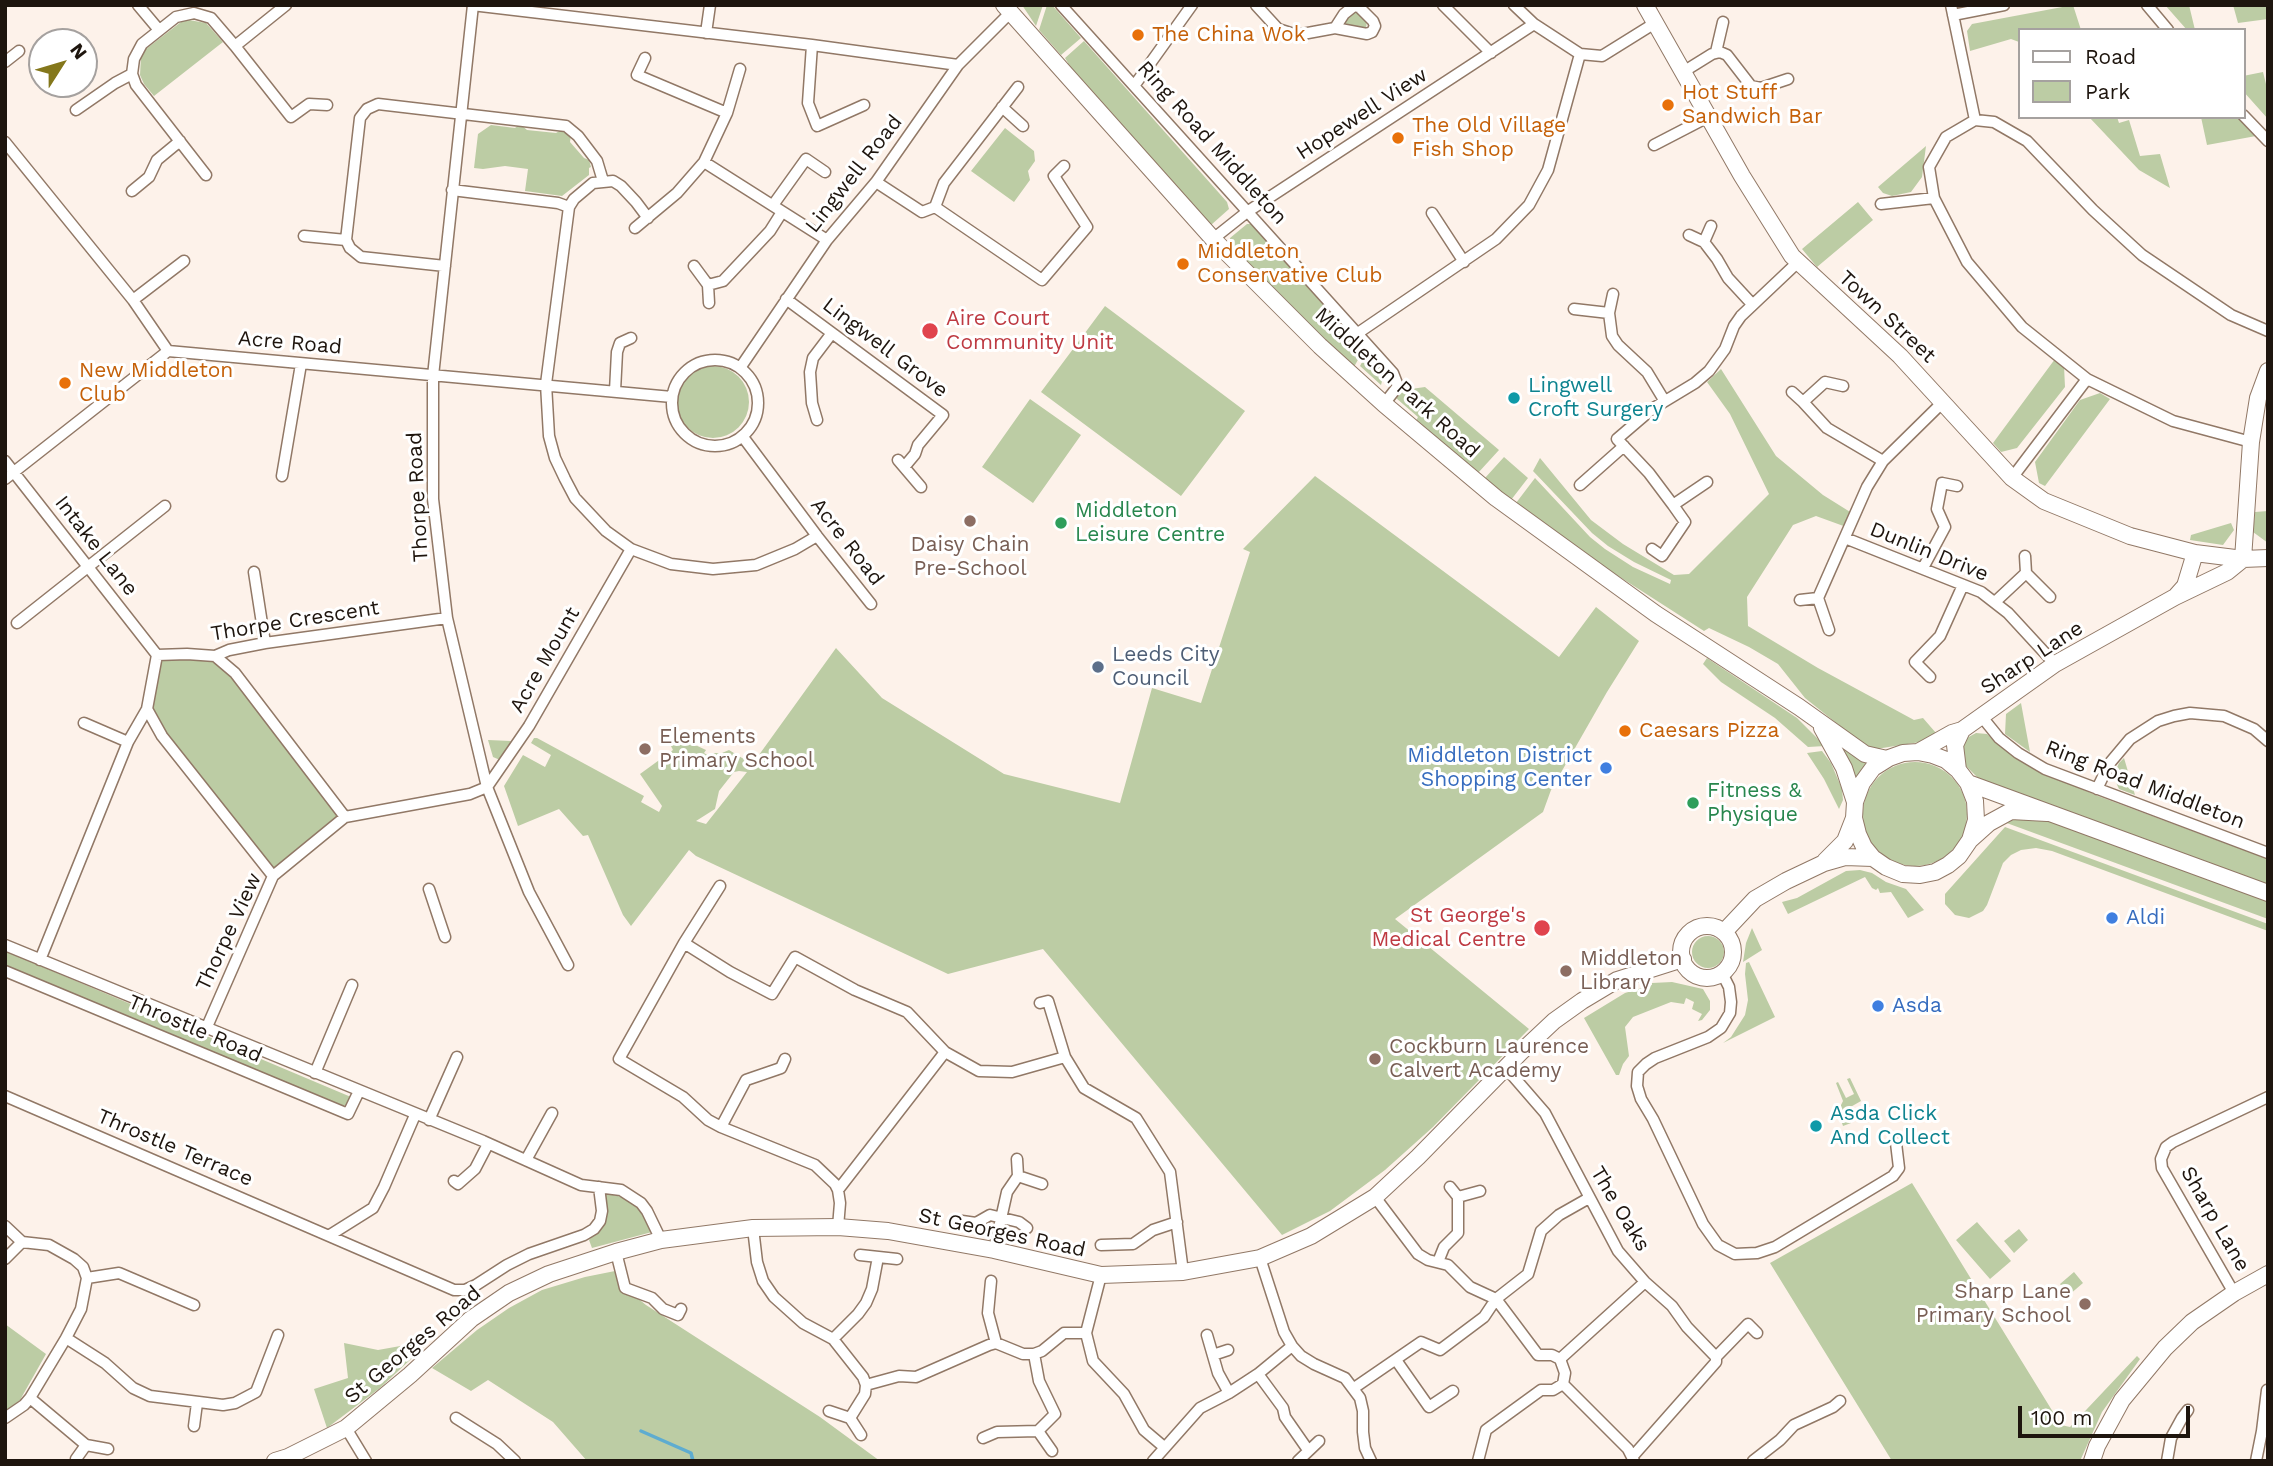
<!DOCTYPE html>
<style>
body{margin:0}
#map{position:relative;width:2273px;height:1466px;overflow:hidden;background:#fdf2ea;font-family:"Work Sans",sans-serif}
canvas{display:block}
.frame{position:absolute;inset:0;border:7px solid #1e150e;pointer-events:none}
.legend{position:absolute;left:2018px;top:28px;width:228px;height:91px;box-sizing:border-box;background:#fff;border:2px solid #a5a19f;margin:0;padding:9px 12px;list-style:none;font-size:21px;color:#1e150e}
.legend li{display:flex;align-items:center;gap:14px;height:35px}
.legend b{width:35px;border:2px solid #a5a19f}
.north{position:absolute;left:28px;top:28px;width:70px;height:70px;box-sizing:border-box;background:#fff;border:2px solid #a5a19f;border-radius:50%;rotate:53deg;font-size:19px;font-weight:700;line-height:28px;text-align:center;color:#1e150e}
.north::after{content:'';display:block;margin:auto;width:24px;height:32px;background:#84771b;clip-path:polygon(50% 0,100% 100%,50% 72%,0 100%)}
.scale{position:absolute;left:2018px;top:1406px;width:172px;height:32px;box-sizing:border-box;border:4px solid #1e150e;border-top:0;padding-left:9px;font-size:21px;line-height:24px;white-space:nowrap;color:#1e150e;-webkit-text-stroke:5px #fff;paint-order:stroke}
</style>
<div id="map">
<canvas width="2273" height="1466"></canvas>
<div class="frame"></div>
<ul class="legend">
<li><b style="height:9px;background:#fff"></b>Road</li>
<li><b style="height:19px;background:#bccca4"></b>Park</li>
</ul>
<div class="north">N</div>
<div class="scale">100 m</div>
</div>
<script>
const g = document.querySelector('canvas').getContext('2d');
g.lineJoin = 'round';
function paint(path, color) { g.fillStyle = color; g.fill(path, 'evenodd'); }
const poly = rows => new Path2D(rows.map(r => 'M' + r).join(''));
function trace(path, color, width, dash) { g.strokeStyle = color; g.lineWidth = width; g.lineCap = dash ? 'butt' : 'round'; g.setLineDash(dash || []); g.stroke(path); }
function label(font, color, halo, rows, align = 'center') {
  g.font = font + ' "Work Sans",sans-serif'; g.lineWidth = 6; g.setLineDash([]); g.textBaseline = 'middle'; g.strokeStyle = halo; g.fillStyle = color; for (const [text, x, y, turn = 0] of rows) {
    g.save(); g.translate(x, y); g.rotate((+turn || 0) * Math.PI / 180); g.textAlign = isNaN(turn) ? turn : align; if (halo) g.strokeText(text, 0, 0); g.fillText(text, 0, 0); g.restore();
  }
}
paint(poly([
 [1022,5,1043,5,1036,26],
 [1047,5,1052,5,1081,38,1061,55,1039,30],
 [2073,5,2081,30,2019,30,2019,42,2011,39,1970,51,1967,31,1972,24],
 [2165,5,2189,5,2195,30,2187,30],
 [2233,5,2268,5,2268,19,2238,23],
 [1352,12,1359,13,1367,21,1366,28,1346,27,1343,24,1346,16],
 [189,20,206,23,223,42,154,96,144,84,140,75,141,57,146,49,181,22],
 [1084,41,1227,202,1229,209,1211,225,1065,66,1068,63,1065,58],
 [2263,72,2268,92,2268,119,2243,91,2243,76],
 [2089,117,2117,117,2119,123,2129,120,2140,156,2160,154,2170,188,2139,170],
 [2201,117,2240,117,2256,136,2207,145],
 [520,124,527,130,556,133,563,129,571,135,570,142,584,158,589,160,591,167,589,168,589,175,562,196,525,191,528,169,505,166,483,169,474,168,478,134,491,125,515,128],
 [1005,128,1034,151,1035,161,1028,171,1030,180,1014,202,971,171],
 [1926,146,1922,177,1911,192,1892,196,1883,193,1878,187],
 [1858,202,1873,220,1817,267,1802,249],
 [1247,224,1252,224,1365,347,1354,367,1295,312,1231,248,1230,238],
 [1105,306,1245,411,1181,496,1041,392],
 [1368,351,1383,370,1384,374,1381,385,1360,366],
 [2055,359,2064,366,2065,387,2017,448,2001,452,1993,443],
 '677 402a36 36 0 1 1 72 0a36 36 0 1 1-72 0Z',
 [1721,369,1776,456,1823,495,1855,515,1849,528,1816,516,1793,525,1747,597,1748,626,1818,668,1914,720,1923,718,1936,733,1920,742,1870,750,1805,698,1778,664,1749,647,1709,628,1704,631,1598,563,1516,503,1535,478,1590,537,1605,549,1633,567,1670,584,1671,580,1634,562,1608,546,1592,533,1533,471,1540,458,1591,520,1623,544,1674,575,1689,574,1769,494,1730,414,1707,382],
 [1425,387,1499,450,1478,473,1416,421,1418,417,1396,398,1404,390],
 [2100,393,2110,399,2045,486,2039,483,2035,462,2080,400],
 [1030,399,1081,435,1033,503,982,467],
 [1504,457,1528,478,1511,500,1485,478],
 [1315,476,1559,657,1596,607,1639,641,1607,692,1551,790,1543,812,1395,919,1529,1029,1433,1127,1385,1170,1330,1211,1282,1235,1043,949,948,974,696,856,689,850,631,926,623,915,588,835,583,836,559,809,518,826,504,786,523,755,545,767,551,755,531,743,534,738,537,738,644,796,641,802,659,812,662,806,640,774,673,750,669,742,674,735,706,750,704,753,711,757,714,753,722,753,729,750,747,761,746,763,751,766,836,648,882,698,1004,774,1120,803,1152,688,1201,703,1250,552,1243,549],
 [739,771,747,772,706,824,696,821,715,809,719,791,734,772],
 [2268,511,2268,543,2253,532,2255,512],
 [2231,523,2234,530,2223,545,2190,540,2191,535],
 [157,655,215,656,345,817,273,876,147,709],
 [1707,658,1797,718,1825,746,1808,747,1775,718,1721,682,1703,664],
 [2021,703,2030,752,2005,734,2006,714],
 [1976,733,1987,734,2005,750,2030,767,2098,796,2268,859,2268,886,1982,782,1964,764,1962,750,1965,739],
 [1836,738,1871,761,1854,781],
 [488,740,511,741,503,759,500,760,493,757],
 [1822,751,1831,763,1842,789,1843,800,1839,809,1824,779,1807,753],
 [2124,758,2135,795,2119,789,2113,776,2119,763],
 '1863 814a52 52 0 1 1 104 0a52 52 0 1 1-104 0Z',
 [2042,818,2268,901,2268,919,2004,822,2004,819],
 [2005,827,2268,924,2268,931,2052,851,2036,848,2021,850,2011,855,2003,863,1987,905,1983,911,1969,918,1955,915,1945,904,1945,894],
 [1860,870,1872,873,1886,882,1906,889,1924,910,1908,918,1891,892,1880,893,1878,888,1876,890,1872,888,1865,877,1788,914,1782,902,1797,898,1846,871],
 [1752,928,1762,950,1743,962,1746,943],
 '1692 952a16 16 0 1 1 32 0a16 16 0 1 1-32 0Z',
 [5,951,351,1097,348,1104,340,1107,5,966],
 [1749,962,1775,1017,1723,1043,1731,1037,1745,1015,1748,1000,1745,974,1746,963],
 [1672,982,1703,989,1710,1001,1710,1010,1702,1020,1698,1021,1702,1014,1692,1009,1694,1002,1686,998,1684,1004,1671,1002,1633,1017,1625,1027,1629,1056,1623,1064,1619,1075,1616,1075,1584,1018,1625,993,1652,985,1652,983],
 [1850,1078,1861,1101,1847,1109,1851,1123,1843,1126,1838,1111,1843,1101,1836,1083,1838,1082,1846,1098,1854,1094,1847,1079],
 [1912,1183,2061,1425,2070,1427,2137,1356,2140,1359,2102,1412,2080,1461,1892,1461,1770,1263],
 [605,1193,622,1197,633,1204,643,1213,652,1232,592,1248,589,1240,605,1222,607,1213],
 [1977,1222,2011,1261,1990,1279,1956,1240],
 [2019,1229,2028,1240,2014,1253,2004,1241],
 [620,1270,625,1288,646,1305,820,1417,880,1461,587,1461,553,1422,488,1380,471,1391,432,1368,477,1330,509,1308,542,1290,585,1277],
 [2074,1272,2083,1283,2069,1295,2060,1284],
 [5,1324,46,1354,20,1400,5,1412],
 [415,1341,426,1345,380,1388,327,1428,314,1389,348,1378,344,1343,378,1350,406,1345]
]), '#bccca4');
trace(poly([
 [641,1431,691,1453,693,1461]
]), '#5eacd0', 3.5);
const street = poly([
 [138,5,159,30],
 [472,5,812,45,958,65],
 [473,5,433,376,433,499,447,618,487,787,529,892,568,965],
 [1061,5,1393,373,1398,386,1384,404],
 [1256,5,1278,29,1297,35,1335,28,1367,34,1372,32,1375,26,1373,21,1359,7,1354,6,1344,14,1335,28],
 [1443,5,1491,53],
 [1514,5,1534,24,1580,54,1602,56,1655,23],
 [1951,5,1975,120],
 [2147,5,2168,30],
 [1953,15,2004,5],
 [706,33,710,5],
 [812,45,808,103,817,126,864,105],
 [235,46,291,117,309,104,327,105],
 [1716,52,1723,22],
 [645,58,637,75,727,113],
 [5,62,19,51],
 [1683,72,1712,54,1720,52,1727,55,1751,86,1761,88,1788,79],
 [1134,86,1192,5],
 [1002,107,1023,126],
 [76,110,115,83,132,74],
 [2243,115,2268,141],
 [5,142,133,300,168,351,672,397],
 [1654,145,1708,117],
 [704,162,727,113,740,69],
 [206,175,136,85,132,74,134,59,142,44,176,17,194,13,211,18,235,46,286,5],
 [876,182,922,212,935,207,1042,280,1087,227,1054,176,1064,166],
 [452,190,558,203,569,207],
 [132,191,149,177,157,160,180,141],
 [1881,204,1934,198],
 [773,205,806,159,825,172],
 [935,207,944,183,1018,87],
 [1432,213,1464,262],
 [648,218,636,202,621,186,613,181,593,183,574,199,569,207,546,384,549,436,555,458,565,479,575,498,606,531,631,549,671,564,713,569,756,565,795,549,817,536],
 [635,228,677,193,704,162,827,240],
 [1689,235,1704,242,1717,259,1728,278,1752,304],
 [304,236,346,240],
 [1213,239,1247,212,1534,24],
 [1704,242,1711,226],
 [445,266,361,257,350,248,346,240,360,118,367,109,378,104,566,126,578,136,597,161,603,181],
 [694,266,708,285,709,303],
 [708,285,723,281,770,231,782,212],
 [786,299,943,415,918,445,915,454,905,466],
 [133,300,184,261],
 [1574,309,1609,313,1612,336,1618,345,1647,372,1664,400],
 [1609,313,1613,294],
 [1358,333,1496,239,1529,205,1548,170,1580,54],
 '672 403a43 43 0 1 1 86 0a43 43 0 1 1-86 0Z',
 [740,368,827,240,876,182,958,65,1010,13],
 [1843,386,1825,382,1803,402,1827,428,1883,461],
 [615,391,617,352,620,343,631,338],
 [1792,392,1803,402],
 [817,420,812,403,810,372,813,358,832,333],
 [743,437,817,536,871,604],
 [2251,442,2173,421,2087,379,2022,327,1967,262,1934,198,1929,167,1946,137,1975,120,1994,122,2027,141,2093,210,2142,255,2231,315,2268,331],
 [898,460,921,487],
 [5,461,157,655],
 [282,476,301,364],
 [2012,478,2087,379],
 [5,479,168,351],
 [1707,482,1673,505,1649,473,1617,439,1652,409,1695,383,1709,371,1725,349,1734,326,1741,316,1797,263],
 [1580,485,1624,446],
 [1845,538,1981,592,2008,613,2055,664],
 [1652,549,1662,556,1685,522,1673,505],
 [2025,556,2026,573],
 [1923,568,1945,527,1937,509,1942,483,1957,486],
 [254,572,265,643],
 [1800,600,1818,598],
 [1995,602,2026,573,2050,597],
 [17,623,165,506],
 [1829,630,1818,598,1867,487,1883,461,1944,401],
 [215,656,235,673,345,817],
 [1930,677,1915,662,1940,636,1963,585],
 [147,709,162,736,273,876],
 [1982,717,1999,738,2018,753,2045,769,2268,853],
 [84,723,128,742],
 [487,787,529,726,631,549],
 [2097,789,2109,764,2130,739,2158,721,2174,716,2190,713,2224,716,2254,729,2268,741],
 [720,886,684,943,619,1059,683,1097,708,1120,721,1127,815,1165,835,1184,838,1190,840,1203,838,1227],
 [429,889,445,937],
 [684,943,730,972,772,994,795,957,855,990,907,1012,945,1052,979,1071,1012,1072,1065,1057,1084,1088,1136,1118,1170,1172,1183,1272],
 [5,945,483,1141,581,1185,621,1190,641,1203,647,1211,661,1240],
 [40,960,128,742,147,709,157,655,187,654,215,656,229,650,265,643,447,618],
 [5,971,348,1114,359,1091],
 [1722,973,1729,987,1731,1002,1730,1013,1721,1028,1708,1037,1655,1058,1646,1064,1638,1072,1637,1086,1641,1099,1653,1119,1703,1224,1718,1245,1735,1254,1757,1253,1775,1247,1893,1176,1899,1168,1896,1143],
 [1040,1003,1048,1001,1065,1057],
 [206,1029,273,876,345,817,470,794,487,787],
 [1506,1068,1545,1113,1618,1251,1645,1282,1672,1306,1687,1327,1716,1357,1716,1362,1633,1456],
 [315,1073,352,985],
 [5,1096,454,1290,465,1290,476,1285,507,1265,529,1254,584,1235,594,1229,600,1221,602,1211,599,1187],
 [429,1120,457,1057],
 [721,1127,746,1080,781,1068,785,1059],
 [526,1160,552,1113],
 [1018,1176,1042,1184],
 [454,1181,458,1184,475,1169,488,1144],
 [838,1190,945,1052],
 [1375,1197,1418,1254,1428,1260,1448,1265,1470,1287,1496,1299,1538,1355,1552,1355,1560,1359,1565,1373,1563,1384],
 [1458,1197,1480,1191],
 [962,1221,976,1223,990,1215,1019,1222,1027,1228],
 [5,1226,22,1242],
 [753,1228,757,1262,763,1281,774,1297,803,1323,833,1339,863,1377,866,1385,865,1394,850,1418,861,1435],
 [330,1235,373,1208,384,1187,415,1115],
 [1101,1245,1133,1244,1153,1230,1177,1222],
 [994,1250,1007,1192,1018,1176,1017,1159],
 [616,1252,625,1288,652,1298,663,1309,678,1315,681,1309],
 [860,1255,897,1259],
 [1260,1258,1284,1332,1292,1346,1301,1356,1314,1364,1345,1378,1360,1398,1363,1411,1363,1432,1365,1448,1371,1461],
 [5,1259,22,1242,49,1245,74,1259,83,1267,87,1278,81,1309,66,1338,30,1398,24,1405,5,1418],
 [1438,1262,1444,1247,1458,1233,1458,1197,1450,1187],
 [1101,1275,1086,1333,1093,1361,1124,1394,1144,1430,1164,1447],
 [87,1278,119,1273,194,1305],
 [991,1281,988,1313,996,1343],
 [2234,1293,2162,1168,2161,1159,2166,1147,2173,1142,2268,1097],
 [1207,1335,1218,1373,1229,1393],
 [66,1338,105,1363,133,1388,150,1396,223,1405,235,1403,256,1392,278,1335],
 [833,1339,858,1314,866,1303,872,1289,878,1257],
 [1213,1355,1228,1350],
 [1716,1357,1748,1324,1757,1333],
 [1560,1359,1645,1282],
 [1396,1360,1429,1407,1453,1391],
 [1258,1374,1283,1408,1285,1417,1308,1450],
 [866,1385,899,1376,916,1377,923,1374,989,1345,996,1343,1023,1354,1034,1354,1042,1351,1064,1333,1086,1333],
 [1354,1388,1421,1342,1440,1350,1484,1317,1496,1299,1528,1274,1541,1231,1559,1215,1589,1198],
 [30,1398,86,1445,108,1449],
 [829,1411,850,1418],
 [456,1418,497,1444,515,1461],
 [194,1426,197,1403],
 [346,1428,366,1461],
 [1038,1431,1052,1451],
 [983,1438,997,1432,1038,1431,1055,1414,1039,1381,1034,1354],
 [76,1459,86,1445],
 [1153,1461,1200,1408,1229,1393,1258,1374,1292,1346],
 [1298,1461,1319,1441],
 [1478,1461,1486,1430,1541,1390,1553,1390,1563,1384,1628,1449,1634,1461],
 [1753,1461,1780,1440,1794,1425,1833,1407,1840,1401],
 [2167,1461,2171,1438,2182,1418,2188,1410],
 [2256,1461,2262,1431,2267,1390]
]);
const secondary = poly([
 [1004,5,1213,239,1320,346,1384,404,1496,498,1656,614,1799,707,1865,754,1887,759],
 [1645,5,1742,176,1792,256,1900,356,2012,478,2044,501,2130,536,2195,553,2243,559,2268,558],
 [2243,559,2251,442,2258,398,2268,371],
 [2177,595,2185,586,2195,553],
 [1822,728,1844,768,1855,802,1854,818,1858,834,1864,847,1873,858,1886,867,1903,874,1920,875,1935,872,1948,865,1959,856,1970,840,1989,823,2011,811,2047,813],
 [1918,752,1952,733,1962,730,2055,664,2175,597,2227,572,2243,559],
 [1958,770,1955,745,1962,730],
 [1968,783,2268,893],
 [1855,802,1862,783,1873,768,1889,758,1903,753,1918,752,1933,755,1946,760,1958,770,1968,783,1975,801,1976,820,1970,840],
 [1825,861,1845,841,1854,818],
 '1681 952a26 26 0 1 1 52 0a26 26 0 1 1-52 0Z',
 [1724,932,1755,899,1786,881,1824,863,1845,857,1873,858],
 [275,1461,288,1457,346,1428,410,1375,471,1319,509,1293,549,1274,616,1252,661,1240,753,1228,838,1227,888,1231,994,1250,1101,1275,1183,1272,1260,1258,1311,1236,1375,1197,1418,1157,1521,1052,1554,1021,1582,1001,1617,980,1683,959],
 [2092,1461,2097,1446,2122,1400,2165,1348,2192,1322,2234,1293,2268,1274]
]);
trace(street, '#917866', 13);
trace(secondary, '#917866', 18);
trace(street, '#fff', 10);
trace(secondary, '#fff', 16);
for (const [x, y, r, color] of [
 [1138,35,7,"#e8710a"],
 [1668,105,7,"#e8710a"],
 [1398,138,7,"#e8710a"],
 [1183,264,7,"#e8710a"],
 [930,331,9,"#e0444e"],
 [65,383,7,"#e8710a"],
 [1514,398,7,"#0f9aa8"],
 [970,521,7,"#8d6e63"],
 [1061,523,7,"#2e9e5b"],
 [1098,667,7,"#5c6f8a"],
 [1625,731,7,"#e8710a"],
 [645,749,7,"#8d6e63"],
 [1606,768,7,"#3f7fe0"],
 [1693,803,7,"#2e9e5b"],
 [2112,918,7,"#3f7fe0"],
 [1542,928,9,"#e0444e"],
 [1566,971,7,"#8d6e63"],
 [1878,1006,7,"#3f7fe0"],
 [1375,1059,7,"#8d6e63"],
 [1816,1126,7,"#0f9aa8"],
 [2085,1304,7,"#8d6e63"]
]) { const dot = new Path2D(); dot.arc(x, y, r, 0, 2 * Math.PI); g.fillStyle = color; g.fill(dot); trace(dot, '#fff', 2.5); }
label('21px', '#c56008', '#fff', [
 ["The China Wok",1152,35],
 ["Hot Stuff",1682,93],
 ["Sandwich Bar",1682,117],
 ["The Old Village",1412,126],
 ["Fish Shop",1412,150],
 ["Middleton",1197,252],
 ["Conservative Club",1197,276],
 ["New Middleton",79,371],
 ["Club",79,395],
 ["Caesars Pizza",1639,731]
], 'left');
label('21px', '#1e150e', '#fff', [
 ["Hopewell View",1362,114,-33],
 ["Ring Road Middleton",1212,143,48],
 ["Lingwell Road",854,174,-52],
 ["Town Street",1887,317,43],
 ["Acre Road",290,343,5],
 ["Lingwell Grove",885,348,37],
 ["Middleton Park Road",1397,383,42],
 ["Thorpe Road",418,497,-93],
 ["Acre Road",847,542,52],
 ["Intake Lane",96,546,52],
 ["Dunlin Drive",1929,552,22],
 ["Thorpe Crescent",295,621,-9],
 ["Sharp Lane",2032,658,-33],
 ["Acre Mount",545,660,-60],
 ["Ring Road Middleton",2145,785,21],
 ["Thorpe View",229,932,-65],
 ["Throstle Road",195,1029,23],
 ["Throstle Terrace",175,1148,23],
 ["The Oaks",1620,1209,59],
 ["Sharp Lane",2215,1219,60],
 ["St Georges Road",1002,1233,12],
 ["St Georges Road",413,1345,-40]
]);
label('21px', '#be3a42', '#fff', [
 ["Aire Court",946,319],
 ["Community Unit",946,343],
 ["St George's",1526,916,"right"],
 ["Medical Centre",1526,940,"right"]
], 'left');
label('21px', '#0d838f', '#fff', [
 ["Lingwell",1528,386],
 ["Croft Surgery",1528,410],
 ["Asda Click",1830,1114],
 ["And Collect",1830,1138]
], 'left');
label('21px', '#27864d', '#fff', [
 ["Middleton",1075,511],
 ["Leisure Centre",1075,535],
 ["Fitness &",1707,791],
 ["Physique",1707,815]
], 'left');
label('21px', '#785e54', '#fff', [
 ["Daisy Chain",970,545,"center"],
 ["Pre-School",970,569,"center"],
 ["Elements",659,737],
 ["Primary School",659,761],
 ["Middleton",1580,959],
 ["Library",1580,983],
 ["Cockburn Laurence",1389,1047],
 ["Calvert Academy",1389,1071],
 ["Sharp Lane",2071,1292,"right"],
 ["Primary School",2071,1316,"right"]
], 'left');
label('21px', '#4e5e75', '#fff', [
 ["Leeds City",1112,655],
 ["Council",1112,679]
], 'left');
label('21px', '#366cbe', '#fff', [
 ["Middleton District",1592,756,"right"],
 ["Shopping Center",1592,780,"right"],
 ["Aldi",2126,918],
 ["Asda",1892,1006]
], 'left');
</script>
